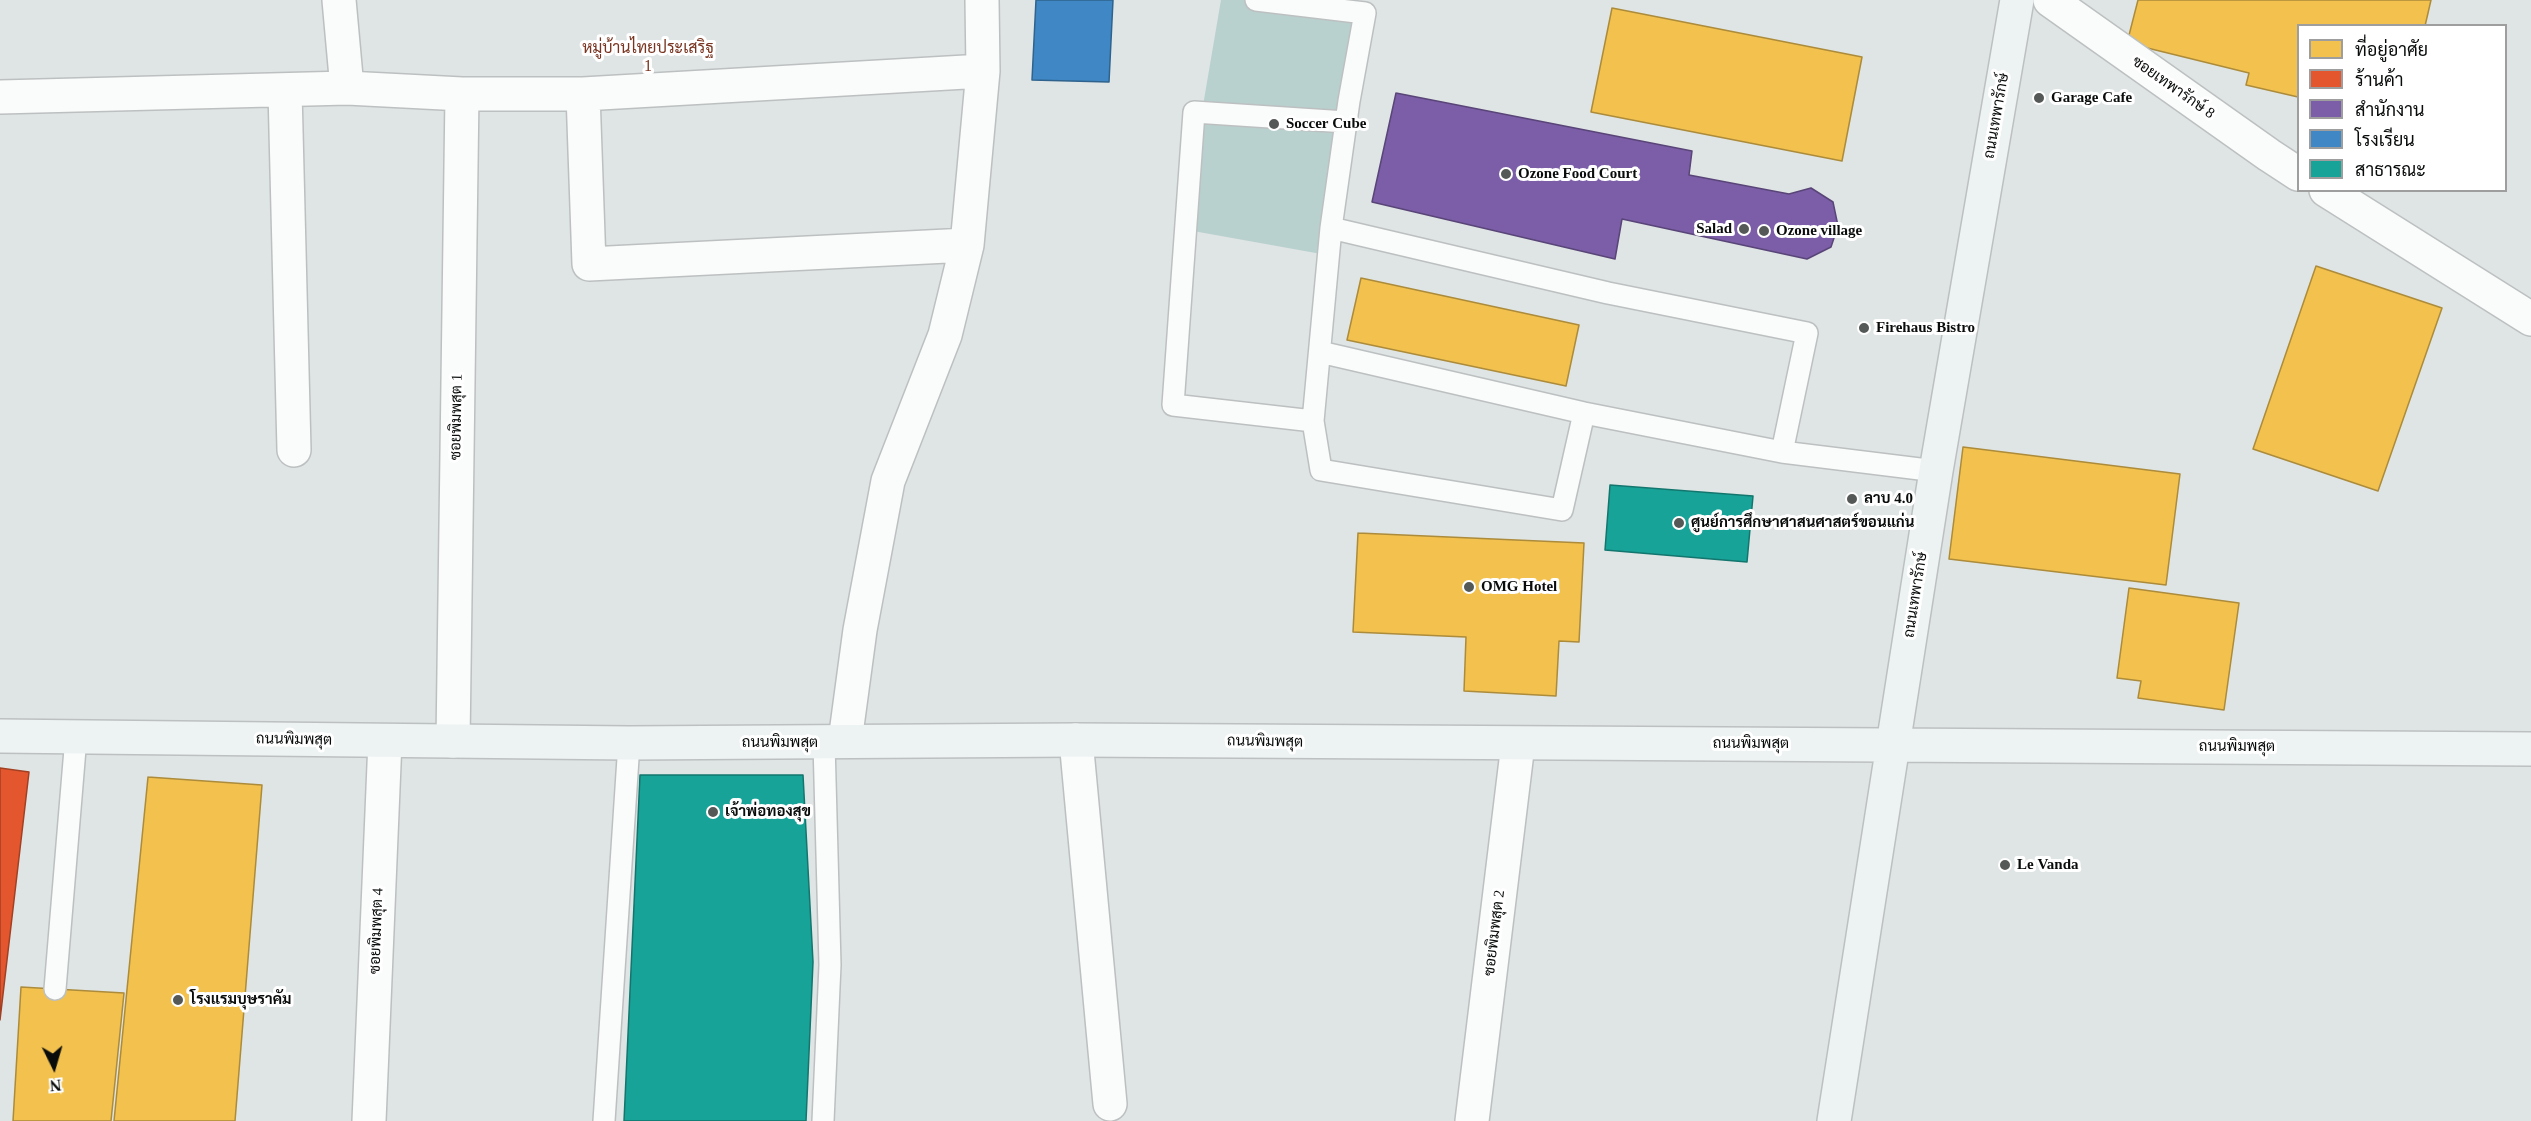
<!DOCTYPE html>
<meta charset="utf-8">
<style>
body{margin:0}
#map{position:relative;width:2531px;height:1121px;overflow:hidden;background:#dfe4e4;font-family:"Times New Roman",Sarabun,serif}
canvas{display:block}
.legend{position:absolute;left:2297px;top:24px;width:210px;height:168px;box-sizing:border-box;background:#fff;border:2px solid #9d9e9d;margin:0;padding:8px 10px;list-style:none;font-size:18px;color:#090c0b}
.legend li{display:flex;align-items:center;gap:12px;height:30px}
.legend b{width:30px;border:2px solid #9d9e9d}
.north{position:absolute;left:24px;top:1037px;width:60px;height:60px;-webkit-text-stroke:4px #fff;paint-order:stroke;rotate:175deg;font-size:16px;font-weight:700;line-height:24px;text-align:center;color:#090c0b}
.north::after{content:'';display:block;margin:auto;width:21px;height:27px;background:#090c0b;clip-path:polygon(50% 0,100% 100%,50% 72%,0 100%)}
</style>
<div id="map">
<canvas width="2531" height="1121"></canvas>
<ul class="legend">
<li><b style="height:16px;background:#f2c14e"></b>ที่อยู่อาศัย</li>
<li><b style="height:16px;background:#e4572e"></b>ร้านค้า</li>
<li><b style="height:16px;background:#7b5ea7"></b>สำนักงาน</li>
<li><b style="height:16px;background:#3f88c5"></b>โรงเรียน</li>
<li><b style="height:16px;background:#17a398"></b>สาธารณะ</li>
</ul>
<div class="north">N</div>
</div>
<script>
const g = document.querySelector('canvas').getContext('2d');
g.lineJoin = 'round';
function paint(path, color) { g.fillStyle = color; g.fill(path, 'evenodd'); }
const poly = rows => new Path2D(rows.map(r => 'M' + r).join(''));
function trace(path, color, width, dash) { g.strokeStyle = color; g.lineWidth = width; g.lineCap = dash ? 'butt' : 'round'; g.setLineDash(dash || []); g.stroke(path); }
function label(font, color, halo, rows, align = 'center') {
  g.font = font + ' "Times New Roman",Sarabun,serif'; g.lineWidth = 6; g.setLineDash([]); g.textBaseline = 'middle'; g.strokeStyle = halo; g.fillStyle = color; for (const [text, x, y, turn = 0] of rows) {
    g.save(); g.translate(x, y); g.rotate((+turn || 0) * Math.PI / 180); g.textAlign = isNaN(turn) ? turn : align; if (halo) g.strokeText(text, 0, 0); g.fillText(text, 0, 0); g.restore();
  }
}
paint(poly([
 [1221,0,1264,0,1365,18,1327,255,1182,229]
]), '#b8d1ce');
const homes = poly([
 [2138,0,2431,0,2425,26,2298,26,2298,97,2246,85,2249,73,2127,43,2138,0],
 [1612,8,1862,57,1842,161,1591,112,1612,8],
 [2316,266,2442,308,2378,491,2253,449,2316,266],
 [1361,278,1579,325,1566,386,1347,340,1361,278],
 [1963,447,2180,474,2166,585,1949,559,1963,447],
 [1358,533,1584,543,1579,642,1559,641,1556,696,1464,691,1466,637,1353,632,1358,533],
 [2129,588,2239,603,2224,710,2138,698,2141,681,2117,678,2129,588],
 [148,777,262,785,235,1121,114,1121,148,777],
 [21,987,124,993,111,1121,13,1121,21,987]
]);
paint(homes, '#f2c14e');
trace(homes, '#ac8b3a', 1.5);
const shops = poly([
 [0,768,29,772,0,1020,0,768]
]);
paint(shops, '#e4572e');
trace(shops, '#a24024', 1.5);
const offices = poly([
 [1396,93,1692,151,1689,175,1789,194,1811,188,1833,202,1838,226,1831,247,1807,259,1622,219,1615,259,1372,202,1396,93]
]);
paint(offices, '#7b5ea7');
trace(offices, '#594578', 1.5);
const schools = poly([
 [1036,0,1113,0,1109,82,1032,80,1036,0]
]);
paint(schools, '#3f88c5');
trace(schools, '#2f638d', 1.5);
const public = poly([
 [1610,485,1753,496,1747,562,1605,550,1610,485],
 [640,775,803,775,813,962,806,1121,624,1121,640,775]
]);
paint(public, '#17a398');
trace(public, '#13766e', 1.5);
const lane = poly([
 [1256,0,1365,13,1349,101,1331,228,1313,421,1321,470,1562,510,1584,413],
 [1331,228,1608,293,1807,333,1782,452],
 [1320,352,1584,413,1782,452,1936,471],
 [1313,421,1173,405,1194,112,1346,122],
 [55,989,76,737],
 [604,1121,629,743],
 [823,1121,830,965,824,743]
]);
const street = poly([
 [339,0,347,88],
 [2050,0,2269,155,2298,174],
 [285,91,294,450],
 [583,94,589,264,967,245],
 [0,97,347,88,462,94,583,94,983,71],
 [2326,190,2531,319],
 [1076,740,1110,1104],
 [453,741,462,94],
 [845,741,860,630,888,481,945,335,967,245,983,71,982,0],
 [369,1121,385,741],
 [1472,1121,1518,744]
]);
const secondary = poly([
 [0,736,629,743,1076,740,2531,749],
 [1834,1121,1936,471,2017,0]
]);
trace(lane, '#bdc0c0', 24);
trace(street, '#bdc0c0', 36);
trace(secondary, '#bdc0c0', 36);
trace(lane, '#fafbfb', 21);
trace(street, '#fafbfb', 33);
trace(secondary, '#edf2f2', 33);
for (const [x, y, r, color] of [
 [2039,98,6,"#545857"],
 [1274,124,6,"#545857"],
 [1506,174,6,"#545857"],
 [1744,229,6,"#545857"],
 [1764,231,6,"#545857"],
 [1864,328,6,"#545857"],
 [1852,499,6,"#545857"],
 [1679,523,6,"#545857"],
 [1469,587,6,"#545857"],
 [713,812,6,"#545857"],
 [2005,865,6,"#545857"],
 [178,1000,6,"#545857"]
]) { const dot = new Path2D(); dot.arc(x, y, r, 0, 2 * Math.PI); g.fillStyle = color; g.fill(dot); trace(dot, '#fff', 2); }
label('15px', '#090c0b', '#fff', [
 ["ซอยเทพารักษ์ 8",2173,88,35],
 ["ถนนเทพารักษ์",1997,116,-80],
 ["ซอยพิมพสุต 1",457,417,-89],
 ["ถนนเทพารักษ์",1916,595,-81],
 ["ถนนพิมพสุต",294,740,1],
 ["ถนนพิมพสุต",1265,742,1],
 ["ถนนพิมพสุต",780,743],
 ["ถนนพิมพสุต",1751,744],
 ["ถนนพิมพสุต",2237,747],
 ["ซอยพิมพสุต 4",377,931,-88],
 ["ซอยพิมพสุต 2",1495,933,-83]
]);
label('bold 15px', '#090c0b', '#fff', [
 ["Garage Cafe",2051,98],
 ["Soccer Cube",1286,124],
 ["Ozone Food Court",1518,174],
 ["Salad",1732,229,"right"],
 ["Ozone village",1776,231],
 ["Firehaus Bistro",1876,328],
 ["ลาบ 4.0",1864,499],
 ["ศูนย์การศึกษาศาสนศาสตร์ขอนแก่น",1691,523],
 ["OMG Hotel",1481,587],
 ["เจ้าพ่อทองสุข",725,812],
 ["Le Vanda",2017,865],
 ["โรงแรมบุษราคัม",190,1000]
], 'left');
label('16px', '#793521', '#fff', [
 ["หมู่บ้านไทยประเสริฐ",648,49],
 ["1",648,67]
]);
</script>
